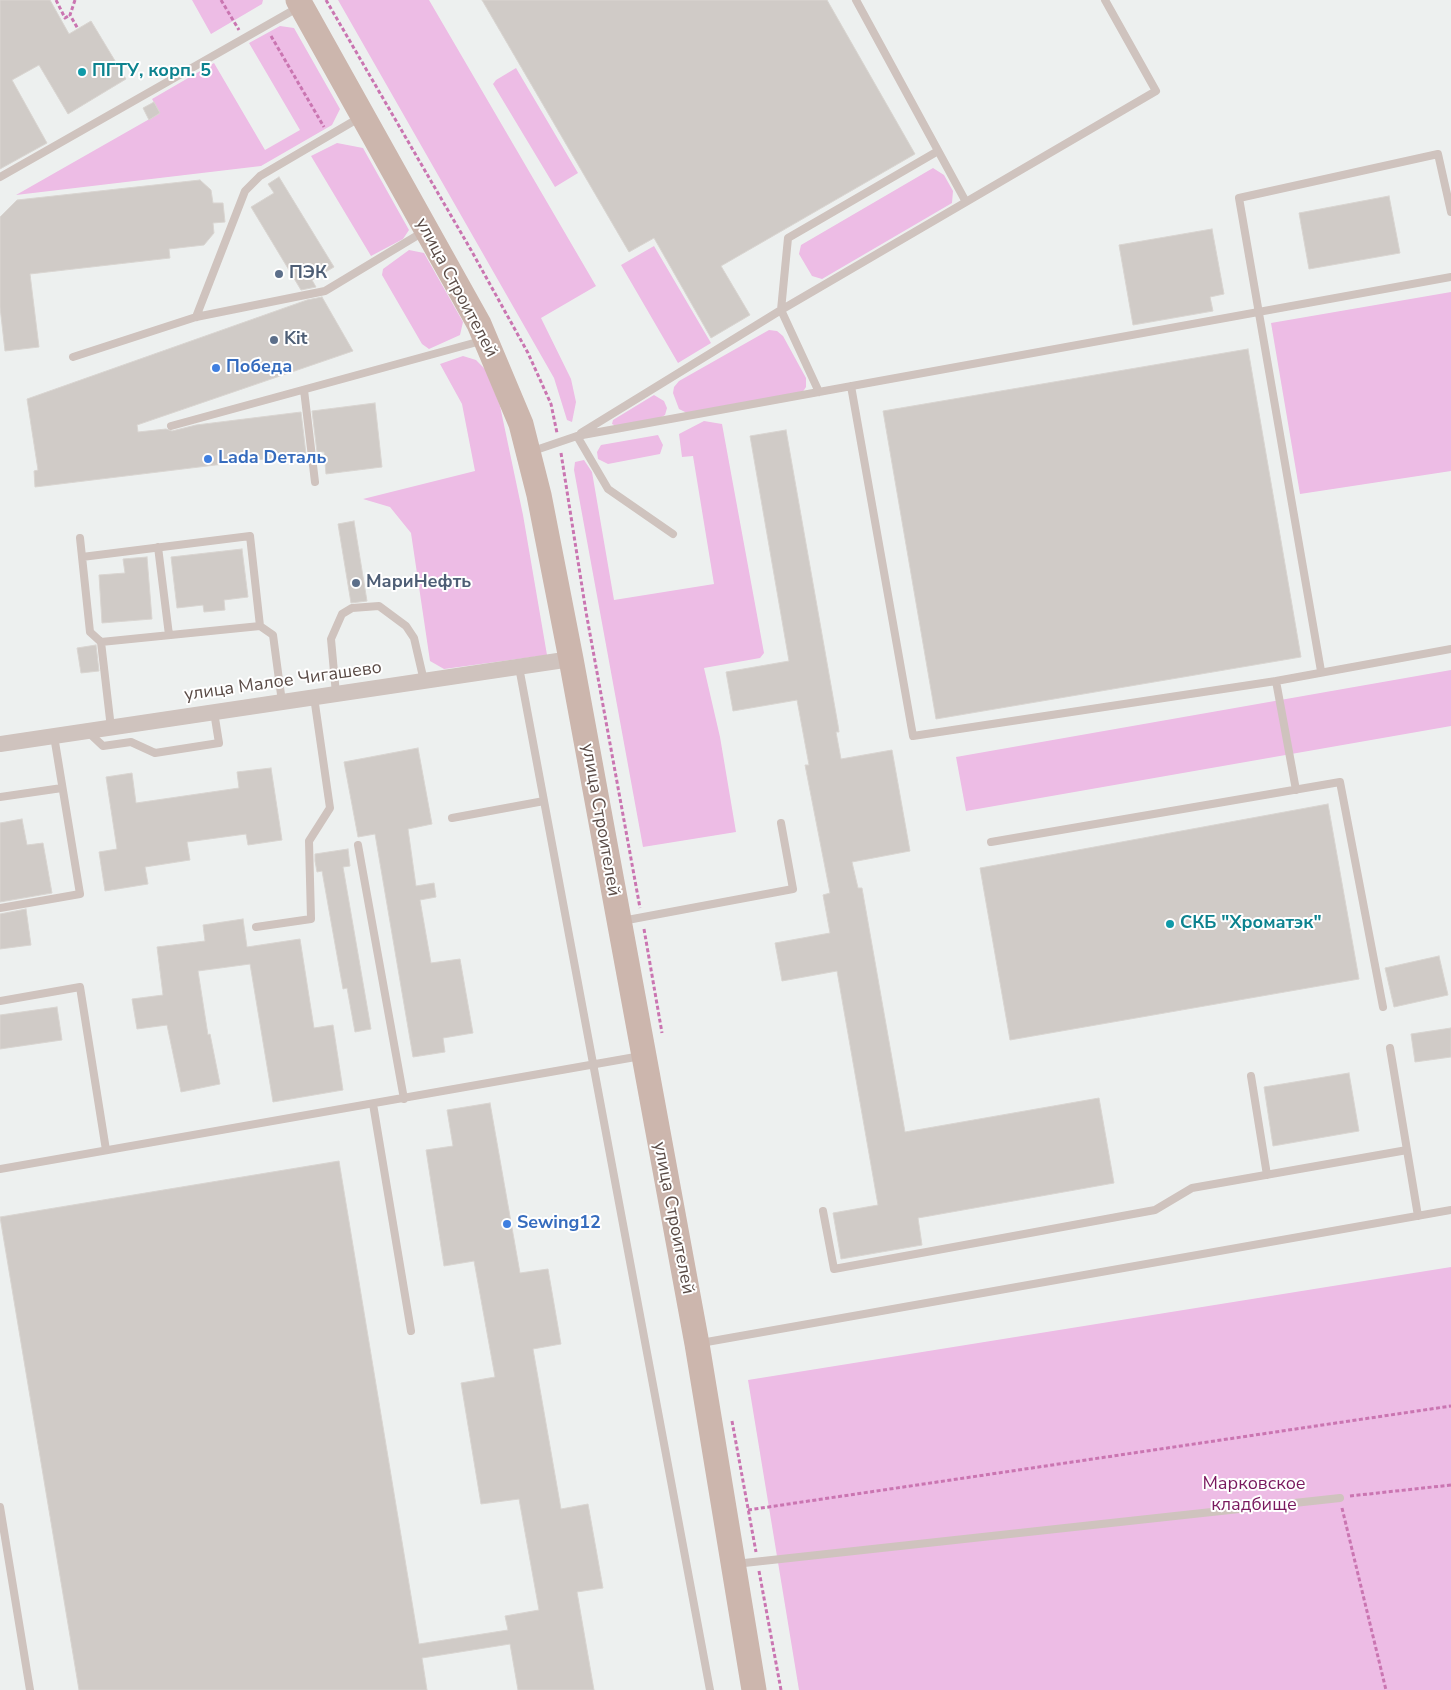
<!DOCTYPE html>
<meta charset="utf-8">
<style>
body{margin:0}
canvas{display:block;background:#edf0ef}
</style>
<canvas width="1451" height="1690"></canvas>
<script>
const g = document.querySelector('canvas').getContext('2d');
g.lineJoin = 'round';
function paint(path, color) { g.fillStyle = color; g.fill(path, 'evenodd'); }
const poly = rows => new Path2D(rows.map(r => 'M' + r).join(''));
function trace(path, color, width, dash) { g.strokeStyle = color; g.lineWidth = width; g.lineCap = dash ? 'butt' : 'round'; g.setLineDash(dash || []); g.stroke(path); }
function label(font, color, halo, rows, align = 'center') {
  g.font = font + ' "Nunito Sans",sans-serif'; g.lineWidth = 4; g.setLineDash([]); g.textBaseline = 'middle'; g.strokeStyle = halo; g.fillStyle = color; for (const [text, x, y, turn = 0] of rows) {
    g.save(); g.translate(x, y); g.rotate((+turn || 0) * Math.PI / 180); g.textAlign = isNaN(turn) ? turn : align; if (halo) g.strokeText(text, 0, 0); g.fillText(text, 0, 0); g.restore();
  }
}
paint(poly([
 [192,0,263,0,262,4,211,34],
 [338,0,429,0,596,286,541,318,571,379,576,402,572,422,567,420,554,378],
 [280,26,294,28,340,109,332,125,261,166,16,195,160,113,152,99,214,63,265,150,300,130,249,43],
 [516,68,578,173,555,187,493,84,496,80],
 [337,143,363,148,409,230,403,239,371,256,311,156],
 [933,168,944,175,953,191,952,203,822,279,812,276,799,254,801,245],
 [654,246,711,343,678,363,621,265],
 [409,250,424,253,463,322,460,335,429,349,422,344,382,275,383,269],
 [1451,292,1451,471,1300,494,1271,323],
 [769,330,777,331,783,336,806,378,806,387,802,393,687,413,679,409,673,393,674,387,679,381],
 [463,356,476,360,486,370,500,406,523,515,547,655,444,669,430,661,411,533,390,507,363,499,475,471,462,404,440,364],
 [654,395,664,401,667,408,665,415,660,418,616,426,612,424,613,420],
 [704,421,722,424,764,653,760,658,704,668,720,737,736,832,643,847,574,470,575,462,584,460,592,472,614,600,714,584,693,456,682,457,679,434],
 [658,435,663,445,660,454,608,464,598,459,597,452,601,445],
 [1451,670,1451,726,966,811,956,757],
 [1451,1267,1451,1690,799,1690,748,1380]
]), '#edbce5');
const building = poly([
 [0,0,50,0,69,34,91,21,126,79,68,114,39,65,12,80,47,143,0,169,0,0],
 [482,0,827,0,915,154,721,266,750,315,711,338,654,238,629,252,482,0],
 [154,102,160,113,149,120,143,108,154,102],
 [279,177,334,267,312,280,316,287,301,290,251,207,274,193,268,184,279,177],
 [200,180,211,190,213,203,223,203,225,222,213,223,214,233,204,245,169,249,170,258,30,274,39,347,5,351,0,307,0,217,17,200,200,180],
 [1389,196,1400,253,1309,269,1299,213,1389,196],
 [1212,229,1224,294,1210,297,1213,311,1133,325,1119,245,1212,229],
 [322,297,353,351,137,425,138,432,166,429,172,431,196,425,301,412,306,454,35,487,34,471,38,470,27,399,307,300,322,297],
 [1248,349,1301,657,936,719,883,411,1248,349],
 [375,403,382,467,326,474,324,452,317,452,312,411,375,403],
 [786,430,838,725,839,732,836,732,841,759,892,750,910,851,852,862,858,888,862,888,905,1132,1099,1098,1114,1183,918,1218,922,1245,841,1259,833,1213,878,1205,837,971,782,981,775,943,830,933,823,895,830,893,805,765,809,765,804,738,797,700,733,711,726,672,789,661,750,436,786,430],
 [354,521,367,601,351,603,338,524,354,521],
 [242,549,248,597,224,600,225,610,204,612,203,605,177,608,171,557,242,549],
 [147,557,152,619,102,623,99,575,125,573,123,559,147,557],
 [96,645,99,671,81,673,77,648,96,645],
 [418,748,432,824,408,829,416,886,434,883,436,897,420,900,431,963,460,959,473,1033,443,1038,445,1052,413,1057,375,834,358,837,344,762,418,748],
 [271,768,282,840,248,845,246,834,187,842,190,860,145,867,148,884,105,891,99,852,117,849,106,777,132,773,136,803,239,788,237,772,271,768],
 [1328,804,1359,979,1010,1040,980,868,1328,804],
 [22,819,27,845,43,843,52,893,0,902,0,823,22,819],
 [348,849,350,866,343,867,371,1029,355,1032,347,988,343,989,322,871,317,872,315,861,315,854,348,849],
 [26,909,31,945,0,949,0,914,26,909],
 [243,919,247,947,300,939,314,1028,333,1025,343,1090,273,1102,250,964,198,971,208,1035,210,1034,220,1084,181,1092,167,1025,137,1029,132,999,163,995,157,947,205,941,203,925,243,919],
 [1439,956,1448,995,1394,1007,1385,968,1439,956],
 [57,1007,62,1040,0,1049,0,1015,57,1007],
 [1451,1028,1451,1057,1415,1062,1411,1034,1451,1028],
 [1349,1073,1359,1131,1273,1146,1264,1087,1349,1073],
 [490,1103,520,1273,548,1269,561,1344,533,1349,561,1509,588,1504,603,1588,577,1592,594,1690,518,1690,510,1644,422,1658,427,1690,79,1690,0,1217,339,1161,419,1644,508,1630,505,1616,539,1610,519,1499,481,1504,461,1383,495,1377,474,1261,444,1266,426,1150,453,1146,447,1110,490,1103]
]);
paint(building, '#d0cbc7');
trace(building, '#d9d5d1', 1);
trace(poly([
 [56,0,65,18,70,15],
 [75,0,70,15,78,29],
 [221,0,239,30],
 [326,0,471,250,528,353,551,404,557,433],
 [271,36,324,127],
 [561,453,586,612,640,908],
 [644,929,662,1033],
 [732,1421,756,1552],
 [1350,1496,1451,1485],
 [1342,1508,1386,1690],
 [748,1510,1451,1406],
 [759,1571,781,1690]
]), '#ca75b1', 3, [4, 2.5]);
trace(poly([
 [856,0,966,202],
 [0,177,299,7],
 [196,317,245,191,260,176,359,118],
 [73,357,196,317,325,291,423,232],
 [851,386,913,736,1276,681,1451,649],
 [304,390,315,482],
 [819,392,781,310,788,238,938,151],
 [171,426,481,341],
 [581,433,781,310,1156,91,1105,0],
 [577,436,608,489,673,534],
 [530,452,577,436,1451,277],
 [80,538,90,632,101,642,260,626,273,635,282,702],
 [158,547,169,635],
 [82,557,250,536,260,626],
 [101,642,111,728],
 [519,667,710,1690],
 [1321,671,1239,198,1438,154,1451,212],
 [1276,681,1296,790],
 [336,694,331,639,342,614,352,608,379,606,406,626,414,638,424,681],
 [87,731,103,746,131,742,155,753,219,743,214,712],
 [0,797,62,788],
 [452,818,544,801],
 [991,842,1340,782,1383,1007],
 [358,845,404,1099],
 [0,908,80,894,54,736],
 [622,921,793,889,781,823],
 [256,927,311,919,309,841,330,808,314,697],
 [0,1001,80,987,106,1150],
 [1390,1048,1418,1216],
 [1251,1076,1267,1175],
 [373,1104,411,1331],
 [0,1169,641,1056],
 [823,1211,834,1269,1155,1210,1192,1188,1407,1150],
 [701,1343,1451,1210],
 [0,1507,30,1690],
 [735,1564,1340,1498]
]), '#cfc3be', 8);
trace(poly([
 [0,744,571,659]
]), '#cfc3be', 16);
trace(poly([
 [298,0,479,324,521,424,539,495,571,659,697,1344,754,1690]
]), '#ccb6ad', 25);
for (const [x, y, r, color] of [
 [82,72,5,"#0f9aa8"],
 [279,274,5,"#5c6f8a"],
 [274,340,5,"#5c6f8a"],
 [216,368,5,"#3f7fe0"],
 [208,459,5,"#3f7fe0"],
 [356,583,5,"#5c6f8a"],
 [1170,924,5,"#0f9aa8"],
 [507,1224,5,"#3f7fe0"]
]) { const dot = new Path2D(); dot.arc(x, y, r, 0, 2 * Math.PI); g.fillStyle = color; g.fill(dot); trace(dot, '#fff', 2); }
label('bold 18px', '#0d838f', '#fff', [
 ["ПГТУ, корп. 5",92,72],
 ["СКБ \"Хроматэк\"",1180,924]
], 'left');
label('bold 18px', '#4e5e75', '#fff', [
 ["ПЭК",289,274],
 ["Kit",284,340],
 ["МариНефть",366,583]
], 'left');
label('18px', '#5a4b46', '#fff', [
 ["улица Строителей",456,288,62],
 ["улица Малое Чигашево",283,682,-8],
 ["улица Строителей",600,820,80],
 ["улица Строителей",673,1218,79]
]);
label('bold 18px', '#366cbe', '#fff', [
 ["Победа",226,368],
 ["Lada Dеталь",218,459],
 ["Sewing12",517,1224]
], 'left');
label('18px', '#79195e', '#fff', [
 ["Марковское",1254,1485],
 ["кладбище",1254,1506]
]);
</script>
